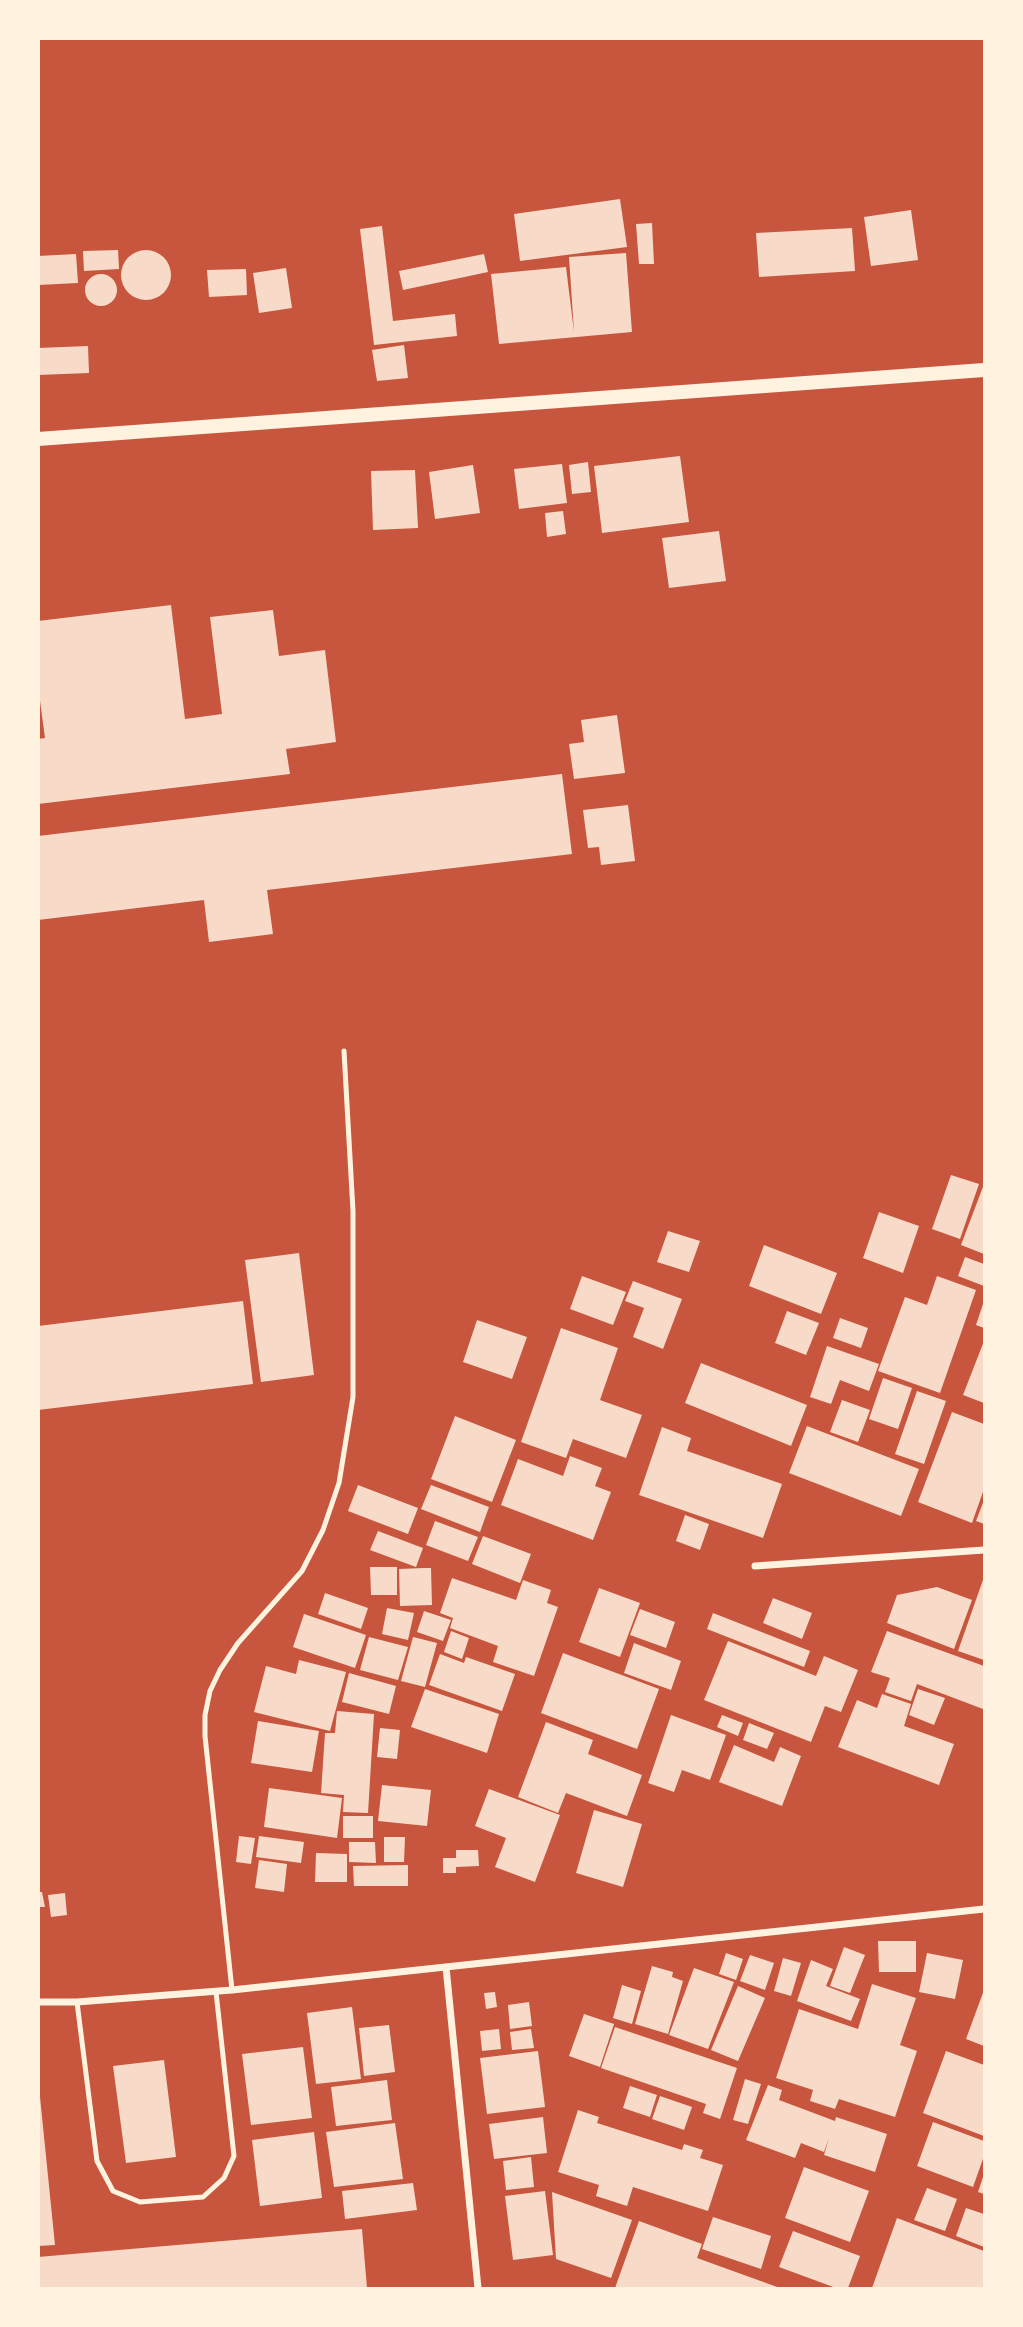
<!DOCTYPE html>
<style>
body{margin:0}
#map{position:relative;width:1023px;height:2327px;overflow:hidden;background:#c8553d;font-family:"Asap Condensed",sans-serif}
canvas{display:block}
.frame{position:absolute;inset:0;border:40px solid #fff3e0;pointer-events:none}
</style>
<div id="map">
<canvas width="1023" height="2327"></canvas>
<div class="frame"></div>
</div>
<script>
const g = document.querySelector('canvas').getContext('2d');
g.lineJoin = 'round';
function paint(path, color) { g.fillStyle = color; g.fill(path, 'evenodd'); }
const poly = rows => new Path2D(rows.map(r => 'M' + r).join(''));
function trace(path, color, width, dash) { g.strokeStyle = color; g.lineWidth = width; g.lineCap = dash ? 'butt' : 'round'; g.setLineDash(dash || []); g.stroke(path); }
paint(poly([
 [620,199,627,247,520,261,514,214],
 [911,210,918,260,871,266,864,217],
 [652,223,654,264,639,264,636,224],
 [382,226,393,321,455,314,457,336,374,345,360,229],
 [852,228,855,271,759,277,756,233],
 [118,250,119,269,84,271,83,251],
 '121 275a25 25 0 1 1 50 0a25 25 0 1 1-50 0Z',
 [626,253,632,332,499,344,491,274,566,267,574,332,569,257],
 [76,254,78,283,38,285,38,256],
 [484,254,488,272,403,290,399,271],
 [286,268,292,308,259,313,253,273],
 [246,269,247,295,209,297,207,270],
 '85 290a16 16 0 1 1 32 0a16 16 0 1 1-32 0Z',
 [404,345,408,378,377,381,372,350],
 [88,346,89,373,38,375,38,348],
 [680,456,689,522,602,533,594,466],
 [588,462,591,492,572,494,569,465],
 [562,464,567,503,519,509,514,469],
 [473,465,480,513,435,519,429,472],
 [415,470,418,528,373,530,371,471],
 [563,511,566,534,547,537,545,513],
 [719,531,726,581,669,588,662,538],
 [171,605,185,719,222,714,210,617,273,610,279,656,325,650,336,742,286,749,290,774,38,804,38,739,45,738,38,686,38,621],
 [617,715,625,773,574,779,569,744,584,742,581,720],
 [562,774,572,854,267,890,273,934,209,942,204,900,38,920,38,836],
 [628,805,635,861,601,865,599,847,588,848,583,810],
 [951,1175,979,1184,960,1239,932,1229],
 [984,1184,984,1254,961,1245],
 [879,1212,919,1226,903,1273,863,1258],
 [668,1231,700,1241,689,1272,657,1262],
 [764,1245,837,1273,821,1314,749,1286],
 [299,1253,314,1375,261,1382,245,1260],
 [965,1257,984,1264,984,1286,958,1276],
 [582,1276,626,1292,613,1325,570,1309],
 [937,1276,976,1290,940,1393,878,1371,905,1297,927,1305],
 [633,1281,682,1299,663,1349,633,1337,644,1308,625,1301],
 [243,1301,253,1384,38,1410,38,1326],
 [984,1301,984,1328,976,1325],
 [787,1311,819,1323,806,1355,775,1343],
 [840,1318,868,1328,861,1348,833,1338],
 [477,1320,527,1337,512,1379,463,1362],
 [561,1328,618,1348,600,1400,642,1415,626,1458,573,1439,566,1458,521,1442],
 [984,1341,984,1403,963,1395],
 [827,1346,879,1364,869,1391,840,1380,831,1404,810,1397],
 [701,1363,807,1405,791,1446,685,1403],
 [883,1378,912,1388,898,1429,869,1419],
 [917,1391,946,1401,924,1464,895,1454],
 [842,1400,870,1410,858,1442,830,1432],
 [952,1412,984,1424,984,1489,972,1523,918,1502],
 [455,1416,516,1440,492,1502,431,1479],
 [807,1426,919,1469,901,1516,789,1473],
 [662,1427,691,1438,687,1451,782,1484,763,1538,639,1495],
 [570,1456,602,1468,595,1486,611,1492,593,1540,501,1505,518,1459,563,1476],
 [358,1485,418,1508,408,1534,348,1511],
 [431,1485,489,1507,480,1532,421,1509],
 [984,1500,984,1524,976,1521],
 [685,1515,709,1524,700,1550,676,1541],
 [435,1521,478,1537,468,1561,426,1545],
 [378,1531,423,1548,416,1567,370,1550],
 [483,1536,531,1554,520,1583,472,1564],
 [370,1567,397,1567,397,1595,371,1595],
 [424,1568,431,1568,432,1605,400,1606,399,1569],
 [984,1577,984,1660,958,1651],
 [452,1578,516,1600,523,1580,551,1590,547,1603,558,1607,534,1676,493,1662,498,1646,450,1628,453,1618,440,1613],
 [937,1587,972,1600,954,1649,887,1623,897,1595],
 [599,1588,640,1603,620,1657,579,1642],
 [325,1593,368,1608,361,1629,318,1614],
 [773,1598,812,1613,802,1639,763,1623],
 [387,1608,414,1613,408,1640,382,1634],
 [640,1609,675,1622,666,1648,630,1635],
 [424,1611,451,1620,443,1641,417,1632],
 [713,1613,810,1651,804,1667,707,1629],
 [304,1614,366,1635,355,1668,293,1647],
 [451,1631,469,1638,462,1659,444,1652],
 [887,1631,984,1666,983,1709,917,1684,911,1701,885,1692,890,1678,871,1672],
 [369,1637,408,1647,398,1680,360,1670],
 [413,1637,437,1643,425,1687,401,1681],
 [728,1641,816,1676,824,1656,858,1670,841,1712,825,1706,811,1742,704,1700],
 [634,1643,681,1661,671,1690,624,1673],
 [563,1653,659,1689,637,1749,541,1713],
 [440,1654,464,1663,466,1657,515,1674,502,1711,429,1685],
 [299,1660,346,1672,330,1731,254,1712,266,1666,296,1674],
 [349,1673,396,1686,389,1714,342,1702],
 [425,1689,499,1714,487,1753,411,1727],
 [918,1689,945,1698,934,1725,909,1715],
 [882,1694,911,1704,904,1726,954,1744,939,1785,838,1747,857,1700,877,1708],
 [337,1711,374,1714,368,1813,343,1812,344,1795,321,1793,325,1733,335,1733],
 [671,1715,726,1735,710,1780,682,1770,674,1792,648,1783],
 [722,1715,743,1723,738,1736,717,1727],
 [258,1721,319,1731,312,1772,251,1763],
 [546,1722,593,1740,588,1754,642,1775,627,1816,566,1793,558,1813,518,1797],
 [749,1723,774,1733,767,1749,743,1740],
 [380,1728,400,1730,397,1759,377,1757],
 [734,1745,774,1762,780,1747,801,1756,782,1806,719,1782],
 [382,1785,431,1790,427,1826,378,1821],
 [269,1788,342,1798,337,1838,264,1827],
 [489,1789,560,1815,535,1882,495,1867,506,1838,475,1826],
 [594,1810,642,1824,623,1887,576,1873],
 [343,1816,373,1816,373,1838,343,1838],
 [239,1836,255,1838,251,1864,236,1862],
 [259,1836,304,1842,301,1863,256,1857],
 [384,1837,405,1837,404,1862,384,1862],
 [349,1842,375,1842,376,1863,349,1862],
 [456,1850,478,1850,479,1866,456,1867,456,1873,443,1873,443,1858,456,1858],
 [316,1853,347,1854,347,1882,315,1882],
 [259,1860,287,1864,284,1892,255,1888],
 [408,1865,408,1886,354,1886,353,1866],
 [38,1892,42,1892,45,1907,38,1907],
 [65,1893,67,1915,51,1917,48,1895],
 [878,1941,916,1941,916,1972,879,1972],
 [844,1947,865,1955,850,1993,830,1986],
 [726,1953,743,1959,736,1980,719,1974],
 [927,1953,963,1960,955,1999,919,1992],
 [750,1955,774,1963,765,1990,740,1981],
 [783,1958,801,1963,791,1996,774,1991],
 [811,1960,833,1969,826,1986,860,1999,851,2021,797,2001],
 [652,1966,673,1972,672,1977,683,1981,668,2034,635,2024],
 [694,1968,734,1982,708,2049,669,2035],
 [872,1984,916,1998,900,2045,917,2051,895,2117,839,2099,835,2109,810,2101,813,2090,776,2078,799,2009,858,2029],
 [622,1985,641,1991,632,2024,613,2018],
 [738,1986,765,1998,738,2061,711,2050],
 [984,1990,984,2046,966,2039],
 [495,1992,497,2007,486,2009,484,1993],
 [529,2002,532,2026,510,2029,508,2005],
 [352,2007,361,2079,316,2084,307,2013],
 [584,2014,614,2024,600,2067,569,2056],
 [389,2025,395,2072,364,2076,359,2028],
 [615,2027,737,2068,720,2119,703,2113,706,2104,601,2068],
 [499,2029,501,2049,482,2051,480,2031],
 [531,2029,534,2048,512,2050,510,2032],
 [303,2047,312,2118,251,2125,242,2054],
 [538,2051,545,2107,487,2114,480,2058],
 [946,2051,984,2065,984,2136,923,2113],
 [164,2060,176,2157,126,2163,113,2066],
 [745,2079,761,2084,748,2124,733,2120],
 [387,2080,392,2120,336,2126,331,2087],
 [768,2085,782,2090,779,2100,835,2121,836,2117,887,2134,875,2172,824,2155,829,2138,824,2152,801,2143,795,2158,746,2140],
 [630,2086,657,2095,650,2117,623,2108],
 [660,2096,692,2107,684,2130,652,2119],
 [38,2097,40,2097,55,2245,38,2246],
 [578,2110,599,2117,597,2123,682,2150,684,2144,703,2150,700,2158,723,2165,708,2211,633,2187,627,2206,596,2196,599,2185,558,2172],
 [543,2117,547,2153,494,2159,489,2124],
 [933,2122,984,2141,984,2156,973,2187,917,2166],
 [395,2123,403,2179,334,2187,326,2132],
 [314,2132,322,2198,260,2206,252,2140],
 [531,2157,534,2187,506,2190,503,2161],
 [804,2167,869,2191,850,2242,785,2218],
 [984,2174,984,2194,978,2192],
 [413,2183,417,2210,345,2219,342,2191],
 [927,2188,957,2199,945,2231,914,2220],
 [545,2191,553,2255,513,2260,505,2196],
 [552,2192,632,2220,611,2278,556,2259],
 [966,2208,984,2214,984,2247,956,2236],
 [713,2217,771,2236,761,2269,702,2249],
 [897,2218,984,2251,984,2288,872,2288],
 [639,2221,702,2244,697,2258,780,2288,615,2288],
 [362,2229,367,2288,38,2288,38,2257],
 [793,2231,860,2256,848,2288,836,2288,779,2267]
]), '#f7dbc8');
trace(poly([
 [232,1990,205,1736,205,1715,210,1691,220,1670,238,1643,302,1571,323,1530,339,1483,353,1397,353,1211,344,1051],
 [77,2002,97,2161,113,2191,140,2202,203,2197,224,2178,234,2156,216,1992]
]), '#fff3e0', 5);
trace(poly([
 [755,1566,984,1550],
 [446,1967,478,2288],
 [38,2002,77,2002,232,1990,984,1909]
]), '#fff3e0', 7);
trace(poly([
 [38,439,984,370]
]), '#fff3e0', 14);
</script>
